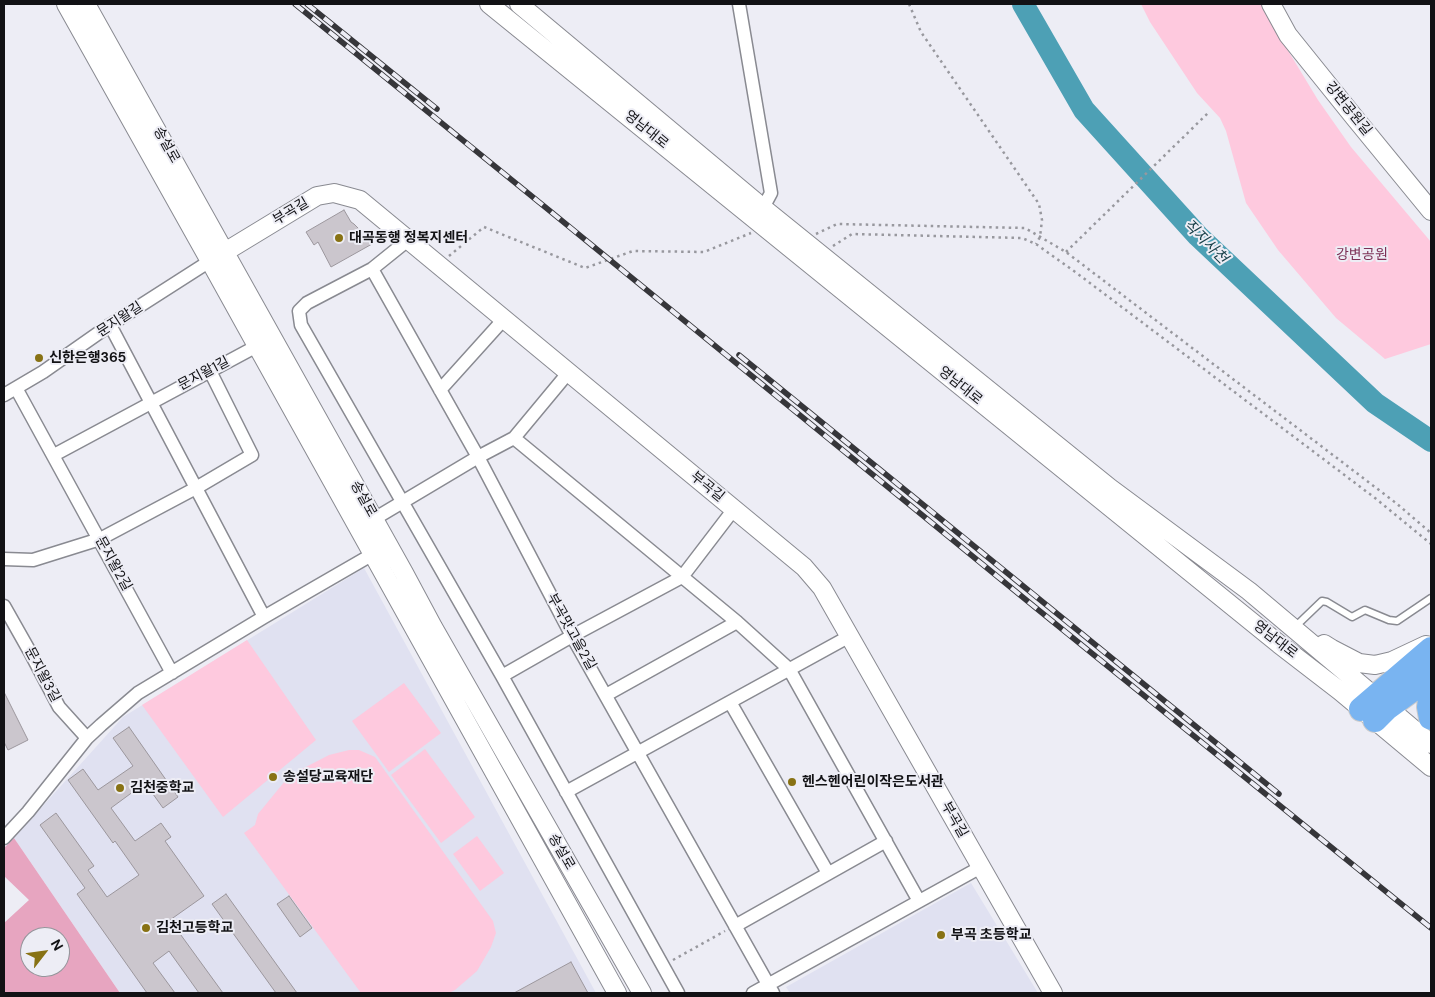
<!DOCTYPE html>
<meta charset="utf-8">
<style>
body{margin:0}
#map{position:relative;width:1435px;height:997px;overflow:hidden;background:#ededf5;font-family:"DM Sans",sans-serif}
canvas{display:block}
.frame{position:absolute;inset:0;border:5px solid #121215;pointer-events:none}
.north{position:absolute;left:20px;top:927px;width:50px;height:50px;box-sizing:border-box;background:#ededf5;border:1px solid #95959b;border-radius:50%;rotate:60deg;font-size:14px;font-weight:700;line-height:20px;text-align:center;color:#121215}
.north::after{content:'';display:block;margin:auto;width:18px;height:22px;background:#887214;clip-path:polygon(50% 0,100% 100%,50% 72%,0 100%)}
</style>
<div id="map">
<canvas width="1435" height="997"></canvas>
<div class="frame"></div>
<div class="north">N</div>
</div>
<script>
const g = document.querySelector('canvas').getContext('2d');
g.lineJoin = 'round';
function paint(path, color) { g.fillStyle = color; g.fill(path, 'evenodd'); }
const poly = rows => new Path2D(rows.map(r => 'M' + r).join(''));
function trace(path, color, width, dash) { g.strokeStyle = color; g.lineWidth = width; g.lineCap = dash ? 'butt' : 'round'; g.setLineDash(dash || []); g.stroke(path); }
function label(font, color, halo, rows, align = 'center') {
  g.font = font + ' "DM Sans","Noto Sans KR",sans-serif'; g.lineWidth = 4; g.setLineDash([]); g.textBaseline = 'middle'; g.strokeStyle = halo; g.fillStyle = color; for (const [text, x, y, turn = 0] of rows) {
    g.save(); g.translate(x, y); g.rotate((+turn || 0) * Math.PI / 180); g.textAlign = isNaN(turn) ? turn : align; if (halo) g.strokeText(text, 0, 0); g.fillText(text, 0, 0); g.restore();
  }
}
paint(poly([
 [364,568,596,993,120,993,14,838,123,717],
 [971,883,1038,993,790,993,786,987]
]), '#e0e1f1');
paint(poly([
 [1141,4,1262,4,1281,39,1318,100,1351,147,1431,242,1431,344,1385,359,1336,318,1278,250,1246,203,1226,131,1220,118,1197,93,1150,22],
 [247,640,316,740,223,817,142,705],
 [404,683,441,733,389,772,352,721],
 [425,749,475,817,441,843,391,775],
 [349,750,359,750,375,757,493,921,496,933,491,947,477,971,455,990,449,993,361,993,244,833,255,825,258,814,285,781,302,769,329,755],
 [477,836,504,873,480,891,453,854]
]), '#fec9de');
paint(poly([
 [14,838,120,993,4,993,4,923,29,900,4,876,4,848],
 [30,937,60,937,60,967,30,967]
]), '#e7a5c0');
trace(poly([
 [1023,4,1084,110,1198,236,1375,403,1431,441]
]), '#4da0b5', 22);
const building = poly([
 [344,210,351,222,354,224,362,232,364,230,372,244,331,267,318,242,314,245,306,232,344,210],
 [4,692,28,740,8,750,4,742,4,692],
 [129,727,178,797,163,808,145,783,111,808,135,841,161,823,171,837,165,841,204,896,170,920,223,993,199,993,169,951,153,963,175,993,147,993,77,894,85,888,40,825,56,813,94,866,88,870,107,897,139,875,115,841,113,843,68,780,83,769,98,790,133,766,113,738,129,727],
 [226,894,297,993,276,993,212,904,226,894],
 [289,896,312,928,300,937,277,904,289,896],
 [571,962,588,993,514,993,571,962]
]);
paint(building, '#cbc6cd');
trace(building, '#9c979d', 1);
const lane = poly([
 [1297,625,1322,601,1327,602,1352,617,1365,610,1389,620,1397,621,1431,598]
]);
const street = poly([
 [739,4,771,193,763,208],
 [408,240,372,269,307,303,299,311,301,325,502,676,678,993],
 [372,269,478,457,572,636,773,993],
 [110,325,264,617],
 [16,388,172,673],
 [440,390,504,319],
 [4,395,43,372,110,325,210,261],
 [514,438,737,622,789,669,919,901],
 [54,455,257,346],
 [374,519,478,457,514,438,568,373],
 [4,559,33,560,100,539,196,488,252,455,210,371],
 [4,606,30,652,59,707,87,738],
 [502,676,572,636,682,577,734,509],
 [606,695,737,622],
 [730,702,828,873],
 [566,792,850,636],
 [4,838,28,812,87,738,101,725,138,693,264,617,380,550],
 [735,926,886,841],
 [753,993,981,867]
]);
const secondary = poly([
 [66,4,210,261,257,346,617,993],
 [86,4,404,573,433,627,642,993],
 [489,4,1279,644,1340,691,1431,767],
 [519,4,763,208,1110,488,1249,591,1431,744],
 [1271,4,1288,35,1354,117,1431,211],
 [210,261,317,196,334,193,360,200,804,567,822,588,1053,993],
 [1324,644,1332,649,1359,663,1375,665,1392,661,1426,645]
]);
const highway = poly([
 [1431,692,1429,707,1431,718],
 [1361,709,1431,649],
 [1375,720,1387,708,1431,676]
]);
trace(lane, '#898a91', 9);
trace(street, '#898a91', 15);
trace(secondary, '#898a91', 20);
trace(highway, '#cbcbcc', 26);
trace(poly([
 [909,4,921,32,1039,204,1042,220,1040,237,1036,244],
 [816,234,837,224,1025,228,1066,252,1396,503,1431,533],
 [833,246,852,234,1022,238,1036,244,1078,274,1375,498,1431,544],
 [1066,252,1208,113],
 [449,256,484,227,585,268,633,251,704,252,751,233],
 [673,960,725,931]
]), '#98989e', 2.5, [2.5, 4]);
trace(lane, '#fff', 6);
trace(street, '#fff', 12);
trace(secondary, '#fff', 18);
trace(highway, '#79b4f1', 24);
const rail = poly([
 [295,4,550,211,1036,608,1431,928],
 [307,4,437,109],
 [739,355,1279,794]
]);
trace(rail, '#36363a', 5.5);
trace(rail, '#ededf5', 4, [11]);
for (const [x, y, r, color] of [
 [339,238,5,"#887214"],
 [39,358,5,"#887214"],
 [273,777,5,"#887214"],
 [792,782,5,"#887214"],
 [120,788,5,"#887214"],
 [146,928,5,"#887214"],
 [941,935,5,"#887214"]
]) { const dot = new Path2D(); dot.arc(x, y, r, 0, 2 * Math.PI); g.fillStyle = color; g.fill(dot); trace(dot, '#ededf5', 2); }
label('14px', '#121215', '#ededf5', [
 ["강변공원길",1348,109,51],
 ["영남대로",646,130,39],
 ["송설로",166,145,61],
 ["부곡길",291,212,-31],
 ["문지왈길",120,320,-33],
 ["문지왈1길",204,374,-28],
 ["영남대로",960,386,39],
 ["부곡길",707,487,39],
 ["송설로",363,499,61],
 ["문지왈2길",113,564,61],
 ["부곡맛고을2길",571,632,61],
 ["영남대로",1275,640,38],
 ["문지왈3길",42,675,62],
 ["부곡길",954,820,60],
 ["송설로",561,852,60]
]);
label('bold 14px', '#121215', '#ededf5', [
 ["대곡동행 정복지센터",349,238],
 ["신한은행365",49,358],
 ["송설당교육재단",283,777],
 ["헨스헨어린이작은도서관",802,782],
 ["김천중학교",130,788],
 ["김천고등학교",156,928],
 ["부곡 초등학교",951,935]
], 'left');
label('14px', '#7d3056', '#ededf5', [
 ["강변공원",1362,255]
]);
label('italic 15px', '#194049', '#ededf5', [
 ["직지사천",1205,242,45]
]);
</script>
